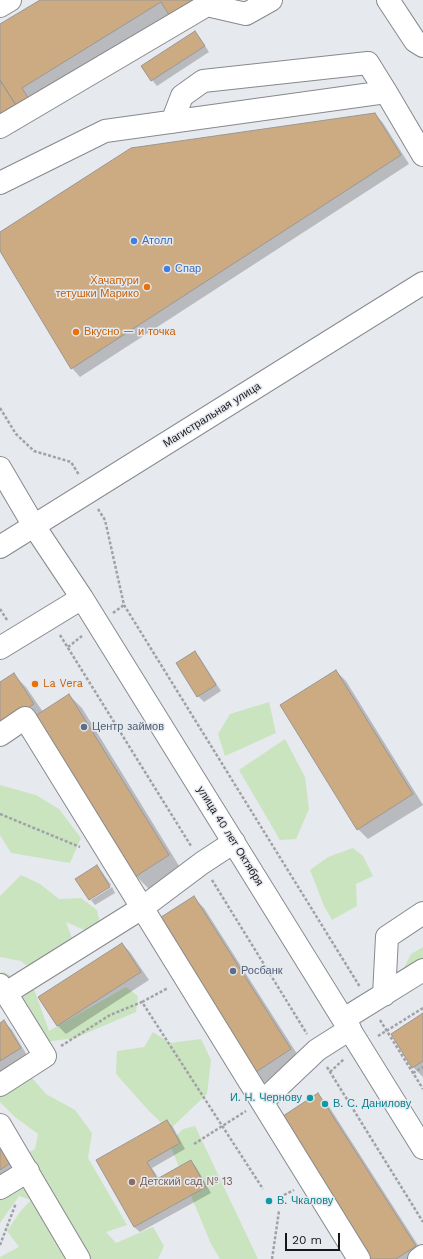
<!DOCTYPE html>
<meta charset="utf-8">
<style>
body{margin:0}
#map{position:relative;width:423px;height:1259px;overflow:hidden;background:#e6e9ee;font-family:"Work Sans",sans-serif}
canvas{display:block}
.scale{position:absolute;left:285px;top:1233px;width:55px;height:18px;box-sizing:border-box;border:2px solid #17181a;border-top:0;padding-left:5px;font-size:12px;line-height:14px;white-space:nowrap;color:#17181a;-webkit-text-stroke:3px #e6e9ee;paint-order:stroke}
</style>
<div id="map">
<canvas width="423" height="1259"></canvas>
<div class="scale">20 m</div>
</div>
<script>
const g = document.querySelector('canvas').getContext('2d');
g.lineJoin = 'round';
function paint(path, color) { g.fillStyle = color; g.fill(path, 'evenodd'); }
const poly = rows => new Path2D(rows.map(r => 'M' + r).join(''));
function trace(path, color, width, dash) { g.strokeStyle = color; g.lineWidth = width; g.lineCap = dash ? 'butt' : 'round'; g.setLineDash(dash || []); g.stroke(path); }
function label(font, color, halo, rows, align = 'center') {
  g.font = font + ' "Work Sans",sans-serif'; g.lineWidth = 3; g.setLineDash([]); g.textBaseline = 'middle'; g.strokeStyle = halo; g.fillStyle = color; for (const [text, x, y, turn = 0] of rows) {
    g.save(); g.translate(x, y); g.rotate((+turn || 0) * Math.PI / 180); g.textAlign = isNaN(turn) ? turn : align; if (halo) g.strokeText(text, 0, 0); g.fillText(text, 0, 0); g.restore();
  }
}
paint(poly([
 [269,702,276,733,225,756,218,734,230,714],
 [285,739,305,777,309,809,296,839,280,840,239,770],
 [0,785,36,795,59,809,81,838,70,863,11,853,0,835],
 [353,848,363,856,373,876,356,884,357,906,332,920,324,906,310,870,328,857],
 [21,875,40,884,59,899,81,898,97,910,103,938,66,922,79,957,45,981,21,961,0,957,0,896],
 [423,947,423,961,401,974,411,954],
 [4,972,34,989,49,1031,126,987,138,996,136,1012,75,1038,29,1044,0,1007,0,973],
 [153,1032,170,1043,201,1039,211,1060,207,1094,169,1130,149,1111,116,1074,117,1051,144,1047],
 [25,1070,46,1094,75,1110,92,1133,88,1158,127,1225,106,1232,116,1243,153,1227,164,1246,158,1259,0,1259,0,1257,19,1247,7,1231,20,1212,31,1200,19,1196,0,1223,0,1181,20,1157,35,1149,38,1134,15,1117,0,1102,0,1078],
 [195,1126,258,1259,220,1259,211,1244,169,1143,183,1129]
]), '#cae4bf');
paint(poly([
 [42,0,209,0,36,103,43,114,15,132,0,116,0,26],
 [195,32,200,38,209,52,157,86,152,80],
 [375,114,383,123,409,164,80,377,72,368,0,249,0,233],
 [195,653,200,658,221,691,204,702,198,696],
 [336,671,346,681,423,805,368,839,358,829],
 [13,674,26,687,43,712,69,695,82,708,181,869,149,889,136,876,40,721,0,747,0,683],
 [97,867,102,872,111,885,90,899],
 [112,887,115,893,95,905,91,900],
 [194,898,204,908,301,1060,264,1083,254,1073],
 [122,944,130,952,149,980,66,1034,57,1025],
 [423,1015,423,1077,413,1067],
 [4,1022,12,1030,28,1057,0,1074,0,1024],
 [318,1095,328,1105,423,1253,422,1259,367,1259],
 [167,1121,173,1127,185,1149,152,1168,159,1179,191,1161,196,1167,211,1193,140,1232,134,1227,97,1160],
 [0,1131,24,1167,0,1183]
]), '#0003');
const building = poly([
 [40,0,192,0,169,15,161,2,22,88,29,99,17,107,0,80,0,24,40,0],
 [195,31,205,46,151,81,141,66,195,31],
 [0,80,17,107,0,117,0,80],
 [375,113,401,155,71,369,0,251,0,232,131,148,375,113],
 [195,651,216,685,197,697,176,663,195,651],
 [336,670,413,794,357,830,280,705,336,670],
 [14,673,34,704,0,726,0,682,14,673],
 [69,694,169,855,135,877,35,716,69,694],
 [97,865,110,887,89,900,75,879,97,865],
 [194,896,291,1049,253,1074,155,921,194,896],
 [122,943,141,972,57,1026,38,997,122,943],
 [423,1013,423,1061,412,1068,391,1034,423,1013],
 [4,1020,21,1048,0,1061,0,1023,4,1020],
 [318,1093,416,1246,396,1259,366,1259,277,1120,318,1093],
 [167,1120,180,1143,147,1162,157,1179,191,1160,206,1187,134,1227,96,1160,167,1120],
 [0,1134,16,1159,0,1170,0,1134]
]);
paint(building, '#ccaa82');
trace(building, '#9a9793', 1);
const minor = poly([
 [388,0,415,41,423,46],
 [0,6,10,0],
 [172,122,182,96,203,81,368,63,386,92],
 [0,127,207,5,246,14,271,0],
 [0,183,105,131,386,92,423,155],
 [0,468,34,526,82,598,423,1148],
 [0,648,82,598],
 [0,735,25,718,359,1259],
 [0,985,6,993,142,908,202,863,234,842],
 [384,995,387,937,423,913],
 [344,1019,423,970],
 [0,1085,45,1056,6,993],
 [262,1102,317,1050,350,1029],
 [0,1125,79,1259],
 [0,1188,28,1171],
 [419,1259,423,1256]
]);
const major = poly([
 [0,547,423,283]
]);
trace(minor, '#87898e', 24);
trace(major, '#87898e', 24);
trace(poly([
 [0,408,16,434,34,451,71,462,79,475],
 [98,509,105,520,124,605,360,987],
 [0,609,7,620],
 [113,613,124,605],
 [60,635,191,846],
 [68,647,82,636],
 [0,814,80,847],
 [212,880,307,1034],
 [142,1002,168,988],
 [380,1020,423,1089],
 [378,1036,423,1008],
 [61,1046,110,1015,142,1002,263,1189],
 [327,1067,423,1222],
 [330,1072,344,1059],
 [413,1073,423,1067],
 [194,1144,246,1111],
 [284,1195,294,1190],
 [0,1245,16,1203],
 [272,1259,279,1211]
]), '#a0a2a6', 2.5, [3, 2]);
trace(minor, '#fff', 22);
trace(major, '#fff', 22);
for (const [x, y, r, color] of [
 [134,241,4,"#3f7fe0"],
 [167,269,4,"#3f7fe0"],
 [147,287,4,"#e8710a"],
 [76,332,4,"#e8710a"],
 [35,684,4,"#e8710a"],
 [84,727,4,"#5c6f8a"],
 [233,971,4,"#5c6f8a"],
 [310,1098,4,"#0f9aa8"],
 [325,1104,4,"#0f9aa8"],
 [132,1182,4,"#8d6e63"],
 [269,1201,4,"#0f9aa8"]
]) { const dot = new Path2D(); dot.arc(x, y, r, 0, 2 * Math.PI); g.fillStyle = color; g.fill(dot); trace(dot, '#e6e9ee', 1.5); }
label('11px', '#366cbe', '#e6e9ee', [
 ["Атолл",142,241],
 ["Спар",175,269]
], 'left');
label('11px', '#c56008', '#e6e9ee', [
 ["Хачапури",139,281,"right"],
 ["тетушки Марико",139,294,"right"],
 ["Вкусно — и точка",84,332],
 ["La Vera",43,684]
], 'left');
label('11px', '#17181a', '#e6e9ee', [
 ["Магистральная улица",212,415,-32],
 ["улица 40 лет Октября",230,836,58]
]);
label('11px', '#4e5e75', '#e6e9ee', [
 ["Центр займов",92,727],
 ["Росбанк",241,971]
], 'left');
label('11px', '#0d838f', '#e6e9ee', [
 ["И. Н. Чернову",302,1098,"right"],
 ["В. С. Данилову",333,1104],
 ["В. Чкалову",277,1201]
], 'left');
label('11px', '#785e54', '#e6e9ee', [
 ["Детский сад № 13",140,1182]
], 'left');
</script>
